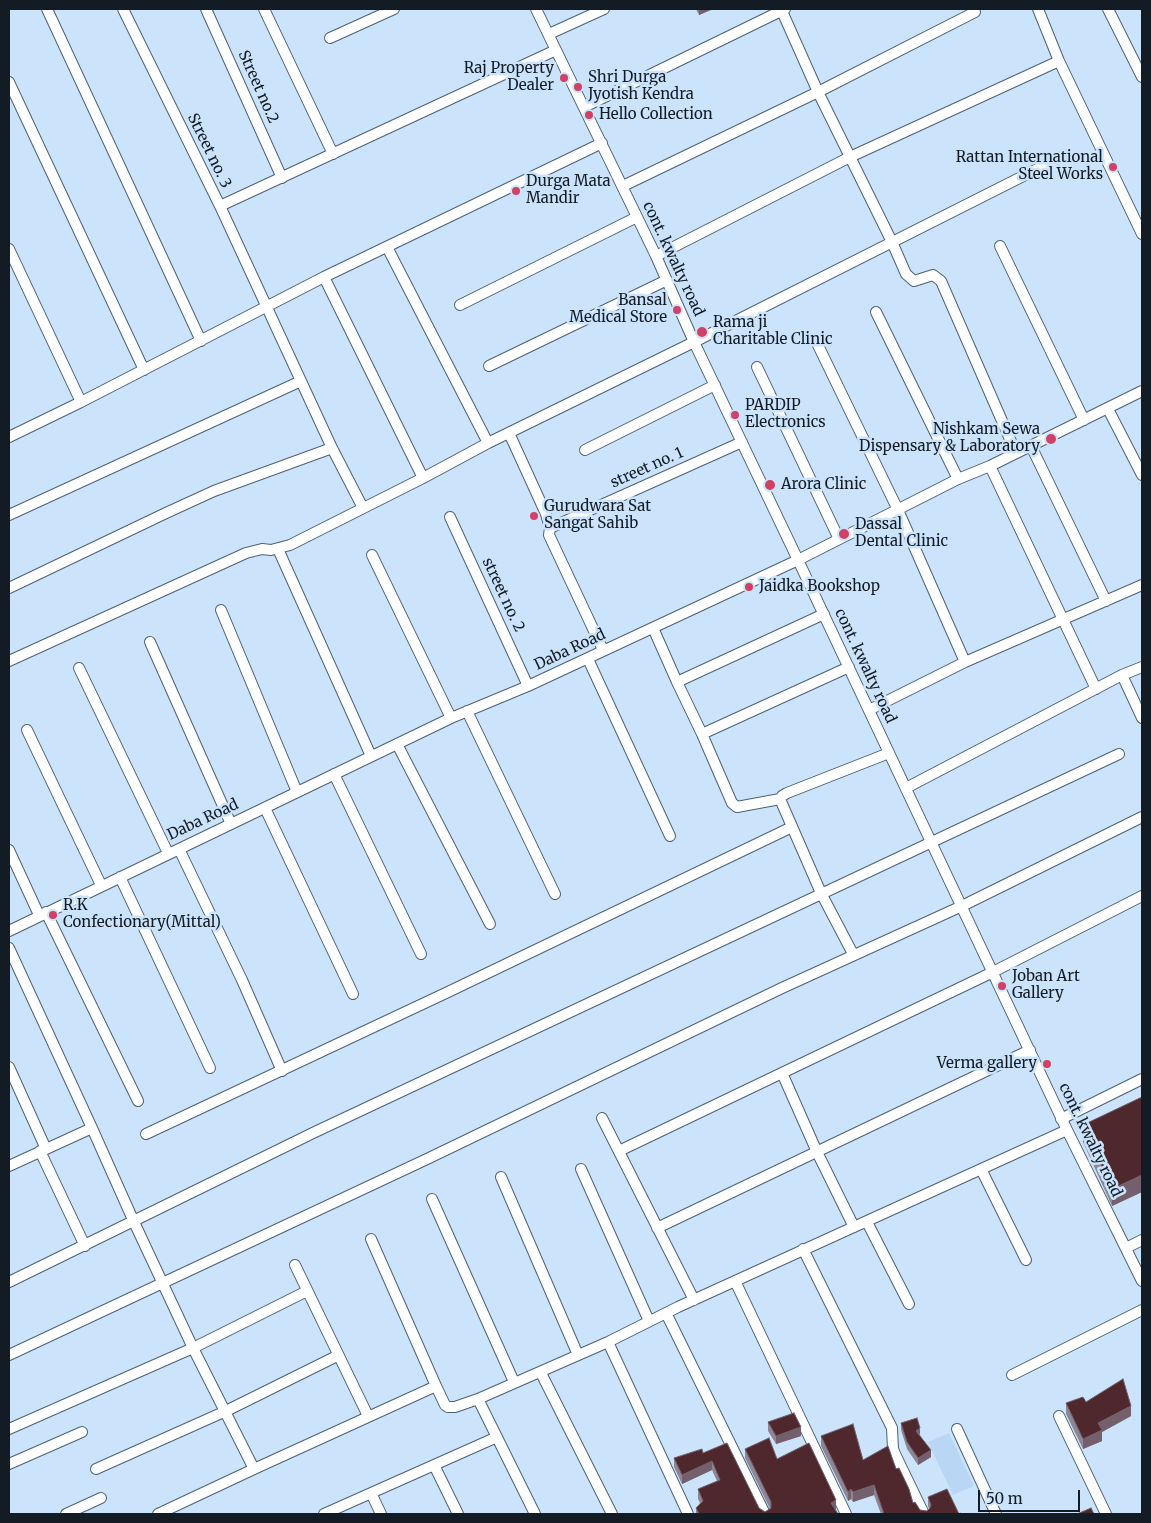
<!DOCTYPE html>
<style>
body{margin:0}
#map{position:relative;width:1151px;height:1523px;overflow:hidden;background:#cbe3fb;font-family:Merriweather,serif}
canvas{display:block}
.frame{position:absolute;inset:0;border:10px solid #131c25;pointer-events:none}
.scale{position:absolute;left:978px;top:1490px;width:102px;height:22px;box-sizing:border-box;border:2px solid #131c25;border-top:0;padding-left:6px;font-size:15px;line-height:18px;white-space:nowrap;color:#131c25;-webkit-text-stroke:4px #cbe3fb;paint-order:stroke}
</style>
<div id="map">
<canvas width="1151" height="1523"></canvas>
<div class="frame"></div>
<div class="scale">50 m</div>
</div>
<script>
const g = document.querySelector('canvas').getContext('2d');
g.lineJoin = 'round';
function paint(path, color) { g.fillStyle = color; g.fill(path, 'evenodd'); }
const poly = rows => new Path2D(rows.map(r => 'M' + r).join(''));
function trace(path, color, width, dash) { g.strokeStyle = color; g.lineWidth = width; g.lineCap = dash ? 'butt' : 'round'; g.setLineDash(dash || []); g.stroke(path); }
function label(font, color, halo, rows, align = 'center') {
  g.font = font + ' Merriweather,serif'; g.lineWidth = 5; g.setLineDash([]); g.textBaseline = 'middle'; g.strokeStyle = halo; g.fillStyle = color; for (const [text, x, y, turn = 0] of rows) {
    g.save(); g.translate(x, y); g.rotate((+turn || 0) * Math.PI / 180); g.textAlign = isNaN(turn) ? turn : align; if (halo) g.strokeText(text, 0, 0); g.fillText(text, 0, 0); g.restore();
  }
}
paint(poly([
 [949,1433,974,1486,953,1495,928,1442]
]), '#b9d7f5');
const minor = poly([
 [47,9,201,341],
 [123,9,220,206,332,448,363,508],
 [206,9,282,178],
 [264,9,333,154],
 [536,9,656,256,694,342,798,560,1067,1130,1142,1281],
 [781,9,818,92,892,242,906,274,914,281,933,275,941,281,1016,453],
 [1038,9,1059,61,1142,234],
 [1108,9,1142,77],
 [549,34,604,9],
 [330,38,394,9],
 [9,82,144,370],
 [584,107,785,9],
 [623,186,818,92,975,12],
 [220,206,556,50],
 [1000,246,1084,420],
 [387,247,488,443],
 [9,249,81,402],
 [656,256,850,157,1059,61],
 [460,305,637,217],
 [876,312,958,479],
 [815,339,898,510,965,662],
 [489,366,667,280],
 [757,367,839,539],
 [1108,409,1142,475],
 [509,433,546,514,550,528],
 [9,437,81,402,324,277],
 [1031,446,1106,601],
 [585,450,715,385],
 [990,466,1096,689],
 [423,478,324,277,602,143],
 [9,515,301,381],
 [450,517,528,686],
 [278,549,371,756],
 [372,555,451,718],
 [9,588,166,513,214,491,332,448],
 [221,610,297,792],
 [653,628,677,682,824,614],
 [150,642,231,824],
 [603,650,549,535,550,528,742,442],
 [588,659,670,836],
 [9,661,246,553,262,549,271,550,290,545,423,478,488,443,694,342,1063,156],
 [79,668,168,853],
 [1122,675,1142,718],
 [677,682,702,734,849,667],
 [869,710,965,662,1142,585],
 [467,711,555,894],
 [27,730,101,885],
 [702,734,732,803,737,807,780,799,782,796,787,793,889,753],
 [397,744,490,924],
 [334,774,421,954],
 [906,788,1122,675,1142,667],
 [780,799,821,893,853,954],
 [265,808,353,994],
 [179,849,242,980,282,1071],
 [9,850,39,915],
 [120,877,210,1068],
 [46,912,138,1101],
 [9,931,451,718,528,686,798,560,958,479,990,466,1142,391],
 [9,948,92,1128],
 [9,1067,46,1149],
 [782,1073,817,1152,854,1227],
 [602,1118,694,1300],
 [1061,1119,1142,1079],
 [146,1134,448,992,792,827],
 [40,1151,85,1246],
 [619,1151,993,972,1142,896],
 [9,1166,92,1128,134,1222,193,1348,254,1469,158,1514],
 [581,1169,649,1321],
 [981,1169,1026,1260],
 [501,1177,578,1355],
 [432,1199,514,1382],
 [867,1222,909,1304],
 [657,1228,1030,1050],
 [371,1239,436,1386],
 [1126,1248,1142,1240],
 [803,1249,892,1428,893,1449,896,1456,924,1514],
 [295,1265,368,1416],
 [735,1281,846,1514],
 [9,1282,315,1132,1119,754],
 [666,1313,765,1514],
 [608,1342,688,1514],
 [9,1355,427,1159,782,988,962,906,1142,817],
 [541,1373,612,1514],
 [1012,1375,1142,1310],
 [478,1399,535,1514],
 [1059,1416,1106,1514],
 [9,1429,193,1348,307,1291],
 [957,1429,996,1514],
 [9,1464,82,1432],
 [434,1465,458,1514],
 [96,1469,226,1411,337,1356],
 [254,1469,436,1386,445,1405,448,1407,455,1407,478,1399,608,1342,678,1307,1067,1130],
 [371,1493,381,1514],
 [66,1514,101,1498],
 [324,1514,497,1437]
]);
trace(minor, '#4c6177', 12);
trace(minor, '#fff', 10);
paint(poly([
 [696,9,713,9,699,15],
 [1142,1097,1142,1192,1112,1206,1083,1142,1083,1125],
 [1086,1402,1131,1416,1102,1432,1102,1441,1083,1449,1066,1414,1066,1403],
 [768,1422,801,1436,776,1444,768,1431],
 [901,1423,920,1435,931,1457,918,1465,907,1449,901,1430],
 [821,1436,863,1460,896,1469,913,1503,920,1510,927,1511,929,1509,928,1506,928,1497,959,1514,961,1514,881,1514,874,1495,853,1502,851,1499,848,1501,821,1446],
 [745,1449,777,1459,836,1509,835,1510,838,1514,696,1514,696,1508,700,1503,698,1499,698,1489,717,1481,712,1470,682,1484,674,1467,674,1458,703,1453,759,1508,765,1512,770,1509,745,1458]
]), '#8d8694');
paint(poly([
 [699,9,713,9,699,15],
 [1142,1175,1142,1192,1112,1206,1112,1189],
 [1131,1406,1131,1416,1102,1432,1102,1441,1083,1449,1083,1439,1098,1423],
 [801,1427,801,1436,776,1444,776,1436],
 [920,1428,920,1435,916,1431],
 [931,1450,931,1457,918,1465,918,1458],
 [712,1461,712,1470,682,1484,682,1475],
 [874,1485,874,1495,853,1502,853,1492],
 [851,1489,851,1499,848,1501,848,1492],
 [836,1500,836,1509,831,1513,831,1503]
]), '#74606c');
const building = poly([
 [1142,1097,1142,1175,1112,1189,1083,1125,1142,1097],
 [1123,1379,1131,1406,1098,1423,1102,1430,1083,1439,1066,1403,1083,1397,1086,1402,1123,1379],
 [794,1413,801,1427,776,1436,768,1422,794,1413],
 [917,1418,920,1428,916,1431,931,1450,918,1458,907,1442,901,1423,917,1418],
 [853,1424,863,1460,888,1446,896,1469,899,1468,909,1489,913,1503,915,1502,920,1510,927,1511,930,1508,931,1505,928,1497,947,1489,959,1514,961,1513,961,1514,884,1514,874,1485,853,1492,851,1489,848,1492,821,1436,853,1424],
 [769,1438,777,1459,809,1443,836,1500,831,1503,838,1514,699,1514,696,1508,703,1501,698,1489,720,1480,712,1461,682,1475,674,1458,702,1449,703,1453,727,1443,759,1508,765,1512,771,1508,771,1502,745,1449,769,1438],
 [1091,1508,1094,1514,1077,1514,1091,1508]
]);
paint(building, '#4f282e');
trace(building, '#74606c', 1);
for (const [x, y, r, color] of [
 [564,78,5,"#d04165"],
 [578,87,5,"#d04165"],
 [589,115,5,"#d04165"],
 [1113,167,5,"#d04165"],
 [516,191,5,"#d04165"],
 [677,310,5,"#d04165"],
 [702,332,6,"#d04165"],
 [735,415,5,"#d04165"],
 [1051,439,6,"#d04165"],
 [770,485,6,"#d04165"],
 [534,516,5,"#d04165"],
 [844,534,6,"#d04165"],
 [749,587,5,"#d04165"],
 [53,915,5,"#d04165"],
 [1002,986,5,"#d04165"],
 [1047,1064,5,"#d04165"]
]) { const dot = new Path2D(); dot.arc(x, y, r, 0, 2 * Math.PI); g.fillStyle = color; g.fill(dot); trace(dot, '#cbe3fb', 2); }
label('15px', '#131c25', '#cbe3fb', [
 ["Raj Property",554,69,"right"],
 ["Dealer",554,86,"right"],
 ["Shri Durga",588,78],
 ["Jyotish Kendra",588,95],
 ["Hello Collection",599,115],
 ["Rattan International",1103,158,"right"],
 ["Steel Works",1103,175,"right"],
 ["Durga Mata",526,182],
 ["Mandir",526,199],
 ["Bansal",667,301,"right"],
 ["Medical Store",667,318,"right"],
 ["Rama ji",713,323],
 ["Charitable Clinic",713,340],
 ["PARDIP",745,406],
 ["Electronics",745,423],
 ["Nishkam Sewa",1040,430,"right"],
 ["Dispensary & Laboratory",1040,447,"right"],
 ["Arora Clinic",781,485],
 ["Gurudwara Sat",544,507],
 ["Sangat Sahib",544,524],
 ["Dassal",855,525],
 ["Dental Clinic",855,542],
 ["Jaidka Bookshop",759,587],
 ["R.K",63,906],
 ["Confectionary(Mittal)",63,923],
 ["Joban Art",1012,977],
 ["Gallery",1012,994],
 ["Verma gallery",1037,1064,"right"]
], 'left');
label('15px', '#131c25', '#cbe3fb', [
 ["Street no.2",258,87,66],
 ["Street no. 3",209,151,64],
 ["cont. kwalty road",673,259,65],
 ["street no. 1",647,468,-24],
 ["street no. 2",503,595,65],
 ["Daba Road",570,650,-25],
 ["cont. kwalty road",865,666,65],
 ["Daba Road",203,820,-25],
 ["cont. kwalty road",1090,1140,64]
]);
</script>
